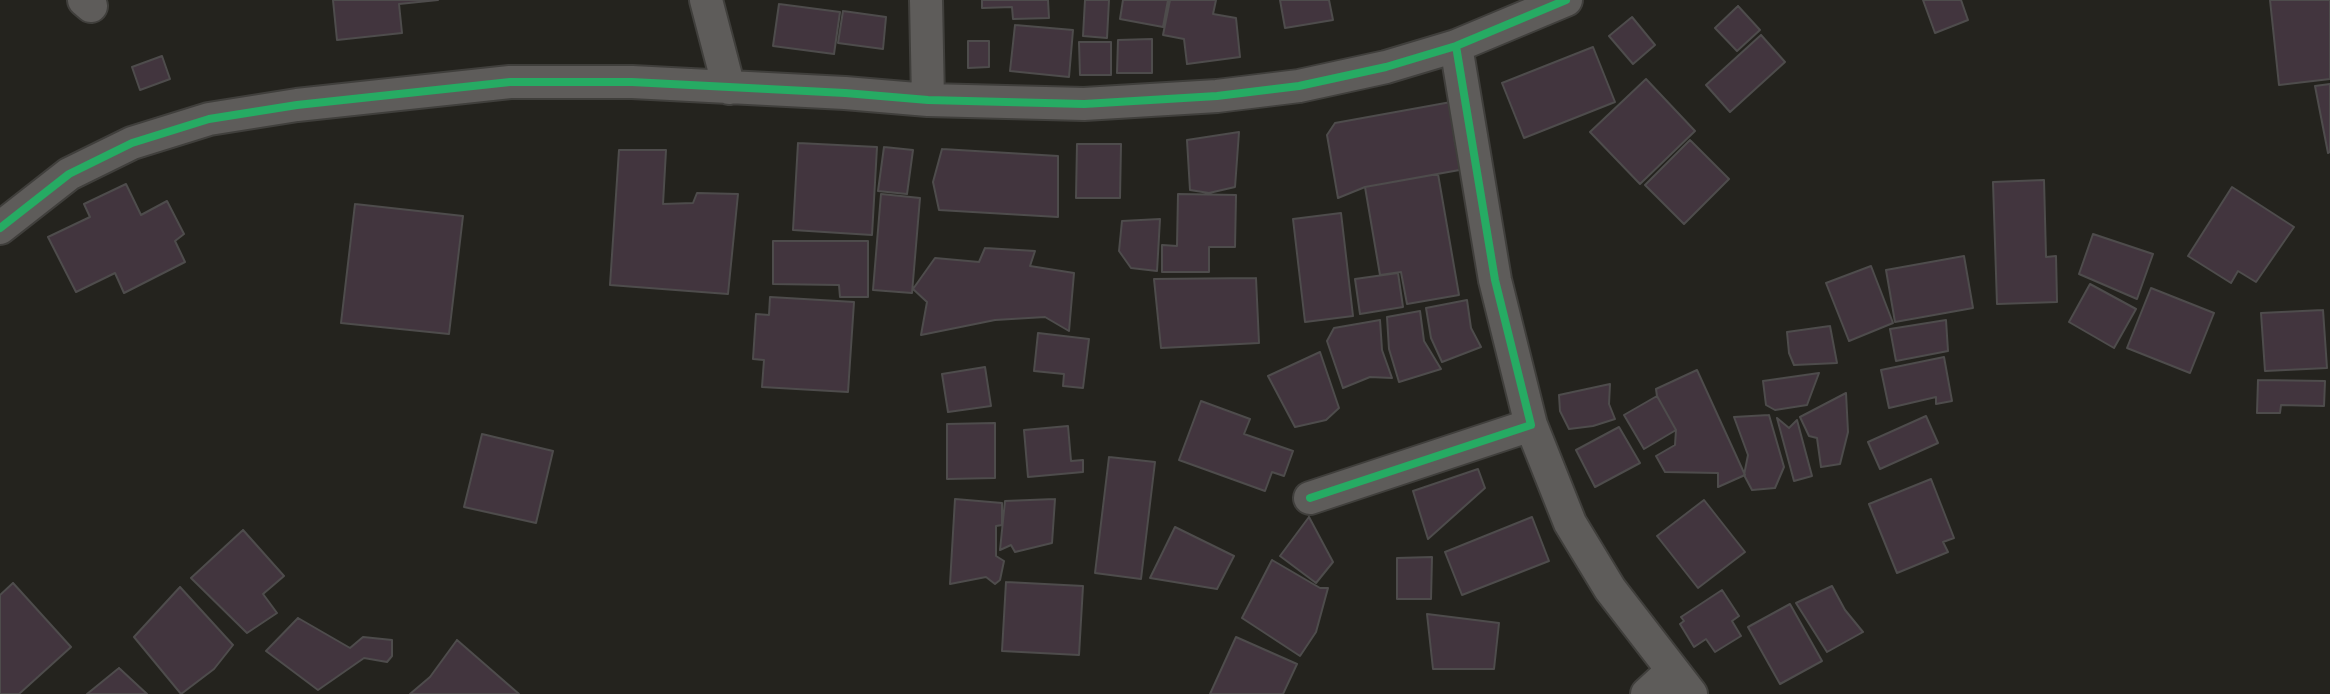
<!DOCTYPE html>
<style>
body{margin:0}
canvas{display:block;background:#24231e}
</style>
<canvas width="2330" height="694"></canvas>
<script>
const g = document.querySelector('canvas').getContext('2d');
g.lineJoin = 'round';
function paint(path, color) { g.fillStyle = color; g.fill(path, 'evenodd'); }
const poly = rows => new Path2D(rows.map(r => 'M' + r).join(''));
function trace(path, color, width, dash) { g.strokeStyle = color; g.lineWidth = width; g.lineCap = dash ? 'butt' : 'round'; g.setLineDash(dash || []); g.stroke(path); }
const building = poly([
 [333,0,438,0,399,4,402,33,337,40,333,0],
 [982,0,1048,0,1049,18,1013,19,1012,7,982,8,982,0],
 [1085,0,1109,0,1107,38,1083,36,1085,0],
 [1123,0,1168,0,1163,27,1120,19,1123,0],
 [1170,0,1216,0,1213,14,1236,18,1240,57,1187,64,1184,39,1163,35,1170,0],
 [1280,0,1329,0,1333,20,1285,28,1280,0],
 [1923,0,1961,0,1968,20,1935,33,1923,0],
 [2270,0,2330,0,2330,79,2279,85,2270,0],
 [779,4,840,12,834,54,773,46,779,4],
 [1738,6,1760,30,1737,51,1715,28,1738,6],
 [843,11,886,17,883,49,838,43,843,11],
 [1632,17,1655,45,1633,64,1609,36,1632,17],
 [1015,25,1073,30,1069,77,1010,71,1015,25],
 [1761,35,1785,62,1730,112,1706,85,1761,35],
 [1152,39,1152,73,1117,73,1118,40,1152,39],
 [968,41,989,41,989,67,968,68,968,41],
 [1079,42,1111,42,1111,75,1080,75,1079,42],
 [1593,47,1615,102,1524,138,1502,83,1593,47],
 [162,56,170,79,140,90,132,67,162,56],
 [1646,79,1695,131,1640,184,1590,132,1646,79],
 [2330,84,2330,152,2328,153,2315,86,2330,84],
 [1451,102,1455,143,1465,169,1365,187,1338,198,1327,135,1335,123,1451,102],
 [1239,132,1235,187,1209,193,1190,190,1187,140,1239,132],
 [1690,140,1729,179,1684,224,1645,185,1690,140],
 [798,143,877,147,872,235,793,230,798,143],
 [1077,144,1121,144,1120,198,1076,198,1077,144],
 [884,147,913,150,907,194,878,191,884,147],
 [942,149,1058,156,1058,217,939,210,933,182,942,149],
 [619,150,666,150,663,204,693,203,697,193,738,194,728,294,610,285,619,150],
 [1438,174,1459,295,1407,304,1401,272,1380,275,1365,187,1438,174],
 [2044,180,2046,257,2056,256,2057,302,1997,304,1993,182,2044,180],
 [126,184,141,215,167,201,184,234,175,241,185,262,124,293,115,273,76,292,48,237,90,217,84,204,126,184],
 [2232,187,2294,227,2256,282,2238,271,2231,283,2188,256,2232,187],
 [881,194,920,198,912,293,873,290,881,194],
 [1178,194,1236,195,1235,247,1209,247,1209,272,1162,272,1162,245,1177,246,1178,194],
 [355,204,463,216,449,334,341,323,355,204],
 [1341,213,1353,316,1305,322,1293,219,1341,213],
 [1160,219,1157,271,1131,268,1119,251,1122,221,1160,219],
 [2093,234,2153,254,2137,299,2079,274,2093,234],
 [773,241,868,241,868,297,840,297,839,285,773,284,773,241],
 [985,248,1035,251,1030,266,1074,273,1069,331,1045,317,995,320,921,335,927,302,913,289,935,258,979,262,985,248],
 [1964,256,1973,308,1895,322,1886,270,1964,256],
 [1871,266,1893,323,1849,341,1826,283,1871,266],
 [1398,273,1403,307,1360,314,1355,279,1398,273],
 [1256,278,1259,343,1161,348,1154,279,1256,278],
 [2090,284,2136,309,2114,348,2069,322,2090,284],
 [2151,288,2214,313,2190,373,2127,348,2151,288],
 [770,297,854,302,848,392,762,387,764,360,753,359,756,314,769,315,770,297],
 [1467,300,1471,328,1481,347,1442,362,1431,338,1426,308,1467,300],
 [2323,310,2327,368,2265,371,2261,313,2323,310],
 [1420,311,1424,341,1441,369,1399,382,1389,349,1387,317,1420,311],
 [1380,320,1382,350,1392,378,1370,377,1343,388,1327,341,1334,328,1380,320],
 [1946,320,1948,351,1896,361,1890,329,1946,320],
 [1830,326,1837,363,1794,365,1789,353,1787,332,1830,326],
 [1038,333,1089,339,1083,388,1063,386,1064,374,1034,371,1038,333],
 [1320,352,1339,408,1326,420,1295,427,1268,376,1320,352],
 [1944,357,1952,401,1936,404,1936,397,1889,408,1881,370,1944,357],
 [985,367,991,406,948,412,942,374,985,367],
 [1697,370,1745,475,1718,487,1718,473,1665,472,1656,456,1675,445,1676,430,1657,396,1656,389,1697,370],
 [1819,373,1807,405,1775,410,1766,405,1763,381,1819,373],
 [2258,380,2325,381,2324,406,2281,405,2280,413,2257,413,2258,380],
 [1610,384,1609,404,1615,419,1593,426,1569,429,1560,411,1559,395,1610,384],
 [1846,393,1848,432,1840,464,1821,467,1817,438,1809,436,1800,417,1846,393],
 [1657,396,1676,430,1644,449,1624,415,1657,396],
 [1201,401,1250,419,1244,434,1293,451,1284,476,1272,472,1265,491,1179,460,1201,401],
 [1769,415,1784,467,1775,488,1752,490,1744,475,1748,455,1734,417,1769,415],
 [1926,416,1938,443,1880,469,1868,442,1926,416],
 [1777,418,1789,428,1797,420,1812,476,1794,481,1777,418],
 [995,423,995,478,947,479,947,424,995,423],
 [1068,426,1071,461,1083,460,1083,472,1028,477,1024,430,1068,426],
 [1619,427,1640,463,1595,487,1576,450,1619,427],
 [482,434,553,451,536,523,464,507,482,434],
 [1109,457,1155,462,1141,579,1095,573,1109,457],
 [1478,469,1485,488,1428,539,1413,491,1478,469],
 [1931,479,1954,538,1943,542,1948,552,1897,573,1869,504,1931,479],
 [955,499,1002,503,1002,525,996,526,996,556,1004,561,1000,580,995,584,986,577,950,584,955,499],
 [1055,499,1052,543,1015,552,1011,545,1000,550,1005,501,1055,499],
 [1704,500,1745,552,1698,588,1657,536,1704,500],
 [1309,517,1333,562,1316,583,1280,556,1309,517],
 [1532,517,1549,561,1462,595,1445,552,1532,517],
 [1175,527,1234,556,1217,589,1150,578,1175,527],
 [243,530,284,576,263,594,277,613,247,633,191,578,243,530],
 [1432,557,1431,599,1397,599,1397,558,1432,557],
 [1272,560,1320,588,1328,588,1316,632,1300,656,1242,618,1272,560],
 [1006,582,1083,586,1079,655,1002,651,1006,582],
 [13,583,71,647,19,694,0,694,0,595,13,583],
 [1832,586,1845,610,1863,632,1827,652,1796,603,1832,586],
 [180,587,233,645,214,669,181,694,134,637,180,587],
 [1722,590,1739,616,1732,621,1741,636,1715,652,1706,639,1694,647,1680,624,1684,621,1681,617,1722,590],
 [1790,604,1822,661,1780,684,1748,627,1790,604],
 [1427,614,1499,623,1494,669,1433,669,1427,614],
 [298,618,350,648,363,637,392,640,392,656,387,662,364,658,318,690,266,651,298,618],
 [1236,637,1297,664,1283,694,1210,694,1236,637],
 [457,640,519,694,410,694,430,677,457,640],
 [119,668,147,694,87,694,119,668]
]);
paint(building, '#42353e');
trace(building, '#4e4c4c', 2);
const street = poly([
 [84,0,91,6],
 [706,0,729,88],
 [926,0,928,100],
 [0,228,69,174,132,143,209,119,297,105,510,82,632,82,845,93,928,100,1084,104,1217,96,1299,86,1386,67,1456,46,1566,0],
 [1531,425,1570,523,1610,589,1691,694],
 [1310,498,1531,425,1495,280,1456,46],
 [1647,694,1672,671]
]);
trace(street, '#403f3c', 36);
trace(street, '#5e5c5a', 32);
trace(poly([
 [0,228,69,174,132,143,209,119,297,105,510,82,632,82,845,93,928,100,1084,104,1217,96,1299,86,1386,67,1456,46,1566,0],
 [1310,498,1531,425,1495,280,1456,46]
]), '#26ab63', 8);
</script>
